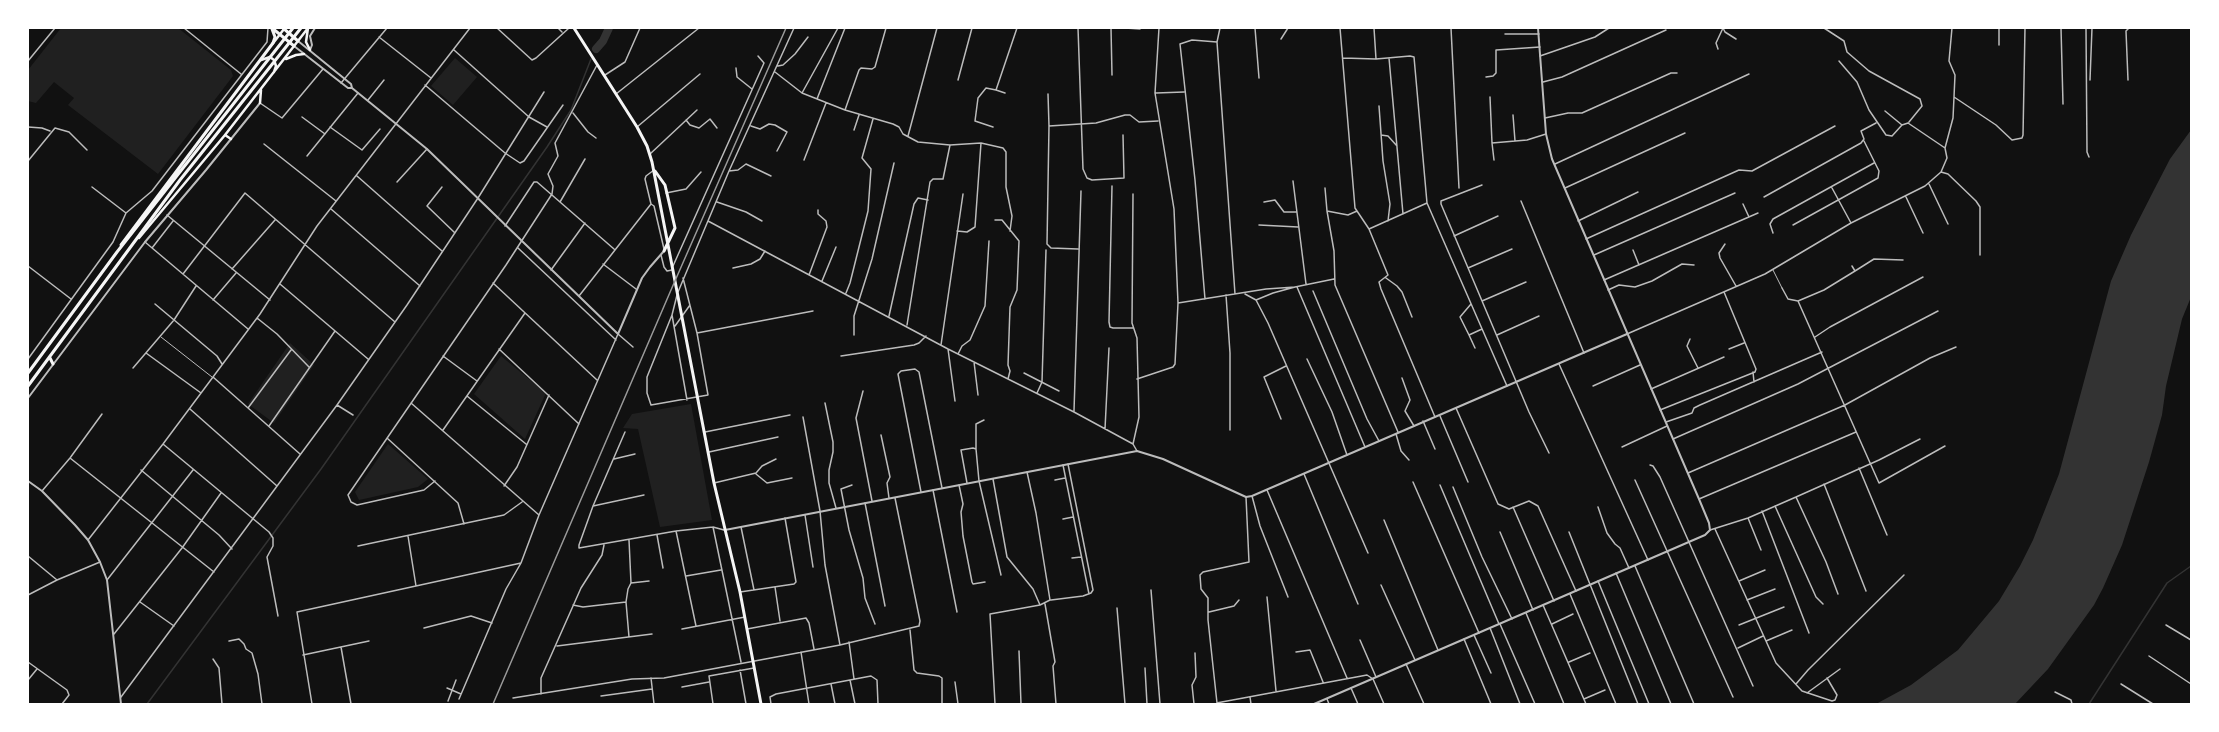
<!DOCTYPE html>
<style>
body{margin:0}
#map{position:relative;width:2219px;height:732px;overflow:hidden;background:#111;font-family:"Exo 2",sans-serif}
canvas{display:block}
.frame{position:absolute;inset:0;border:29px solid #fff;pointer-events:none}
</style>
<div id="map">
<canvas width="2219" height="732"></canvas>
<div class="frame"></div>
</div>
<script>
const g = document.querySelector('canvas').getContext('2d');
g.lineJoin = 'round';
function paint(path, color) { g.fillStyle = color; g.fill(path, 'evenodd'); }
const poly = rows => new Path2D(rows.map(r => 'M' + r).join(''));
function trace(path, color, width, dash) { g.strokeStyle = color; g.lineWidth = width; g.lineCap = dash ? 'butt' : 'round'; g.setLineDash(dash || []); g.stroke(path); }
paint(poly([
 [61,28,178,28,231,70,233,76,158,174,68,105,74,98,54,82,36,103,28,101,28,70],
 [455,58,477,77,453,105,431,86],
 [290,343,314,365,274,423,248,404],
 [501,356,546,393,525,439,474,394],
 [691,404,712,520,660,527,638,429,623,428,632,414],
 [388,444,428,479,418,487,359,500,355,492]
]), '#202020');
paint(poly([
 [2191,130,2191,297,2182,319,2166,386,2162,415,2149,462,2122,545,2103,588,2094,605,2048,669,2015,704,1876,704,1911,685,1958,650,1999,601,2020,566,2033,540,2059,474,2111,281,2131,235,2155,188,2170,159]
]), '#333');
trace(poly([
 [147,704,321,469,547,147,571,110,591,59],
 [2089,704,2167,583,2191,566]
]), '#333', 1.5);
trace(poly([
 [596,49,603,41,609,28]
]), '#333', 8);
trace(poly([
 [1773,270,1782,288],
 [161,337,212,377]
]), '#bcbcbc', 1);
trace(poly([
 [184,28,241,74],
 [497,28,532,60,536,58,569,28],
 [558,28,562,32],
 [1078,28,1083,169,1087,178,1092,180,1124,178,1123,135],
 [1111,28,1112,75],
 [1125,28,1140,29],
 [1220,28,1217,42,1235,294],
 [1255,28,1259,78],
 [1340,28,1355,208,1369,229,1388,275,1379,282,1381,289,1435,417],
 [1374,28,1376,59],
 [1451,28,1459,188],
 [1723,28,1725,32,1736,39],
 [1824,28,1844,41,1847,52,1869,71,1920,99,1922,106,1909,122],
 [1952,28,1949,61,1955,75,1954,97,1996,125,2012,140,2022,138,2023,135,2025,28],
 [1999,28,1999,45],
 [2061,28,2063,104],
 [2086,28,2087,152,2089,157],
 [1505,34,1539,34],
 [379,37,431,78],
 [1281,39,1288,28],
 [1718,49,1716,43,1723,28],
 [454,50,529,117,547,127],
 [1540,56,1595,37,1609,28],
 [1343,58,1376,59,1410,56,1414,57,1427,203,1507,386],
 [1389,58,1403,214],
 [28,61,55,28],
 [1839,61,1857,82,1869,110,1886,135,1892,136,1902,125,1908,123,1945,148],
 [778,66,783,65,795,54,808,37],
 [736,68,737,77,752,89],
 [775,72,802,93,845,110,893,124,899,127,903,134,918,142,950,145,981,143,1003,148,1006,152,1006,187,1012,216,1010,231],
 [605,75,625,62,640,28],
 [1486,77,1493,76,1496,73,1496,50,1540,47],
 [958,80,972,28],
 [2090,80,2092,28],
 [2128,80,2126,31,2129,28],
 [1543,82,1562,77,1666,30],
 [341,83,387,28],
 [425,85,505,153,520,163,524,161,563,105],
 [996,90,1005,93],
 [802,93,838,28],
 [1156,93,1184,92],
 [616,94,699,28],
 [1048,94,1049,126],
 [1490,97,1492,143,1527,140,1546,134],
 [817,99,845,28],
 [368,100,384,80],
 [260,103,282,118,323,69],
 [1379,106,1383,161,1390,204,1388,221],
 [845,110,859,70,861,68,872,69,875,67,886,28],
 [1885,111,1902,125],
 [573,113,588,132,596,138],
 [1513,115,1515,141],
 [302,117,325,134],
 [1545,118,1568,113,1582,113,1671,73,1677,73],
 [686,120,690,125,699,128,710,119,717,128],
 [751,126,760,129,769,124,775,125,787,132,777,151],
 [28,127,42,128,50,131],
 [330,127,362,150,380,129],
 [637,127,700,74],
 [993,127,975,121,978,98,986,88,996,90,1017,28],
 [854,130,859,115],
 [1381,135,1388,136,1397,146],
 [908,136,937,28],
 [1492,143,1494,160],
 [264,144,336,201],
 [1945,148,1953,118,1954,97],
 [650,154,697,110],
 [307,156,358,93],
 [804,160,826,103],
 [28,161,55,128,69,132,87,150],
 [1555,164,1749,74],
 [729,171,738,170,746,164,771,176],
 [1941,172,1948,174,1976,201,1980,207,1980,255],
 [357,176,442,251],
 [1293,181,1306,284],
 [397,182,427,149],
 [1929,184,1948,224],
 [1482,185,1441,201,1441,204,1529,412,1549,453],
 [1112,186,1109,322,1110,327,1113,328,1133,328],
 [92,187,126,213],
 [442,187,427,206,455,233],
 [1325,188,1327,211,1334,251,1335,285,1398,432],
 [1565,188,1685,133],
 [1832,188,1851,223],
 [666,193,686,189,701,172],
 [1133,194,1132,323,1137,338,1139,417,1133,444],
 [1764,197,1861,143,1864,139,1861,131,1876,123],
 [1906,197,1923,233],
 [1521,201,1584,353],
 [560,202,585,159],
 [717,202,746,212,762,221],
 [1264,202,1275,200,1284,212,1296,212],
 [651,204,645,179,646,176,654,170],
 [1743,204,1749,217],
 [331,209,420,286],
 [1327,211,1348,215,1357,211],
 [167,215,270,300],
 [995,220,1002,220,1019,241,1017,290,1010,307,1008,365,1010,371,1008,379],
 [708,221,948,349,1074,412,1133,444,1137,451],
 [1578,221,1638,192],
 [1259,225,1298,227],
 [1793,225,1878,178,1879,171,1864,141],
 [505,226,534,182,537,182,614,249],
 [1369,229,1427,203],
 [957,231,967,232,975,227,981,143],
 [1773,233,1770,224,1773,219,1874,163],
 [1454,236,1498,216],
 [1586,239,1739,170,1752,171,1835,126],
 [145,242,248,329],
 [1725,244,1719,253,1720,258,1736,286],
 [152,248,173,221],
 [518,248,616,340],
 [1078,249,1051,248,1047,244,1049,126,1096,123,1125,115,1130,115,1139,122,1158,121],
 [1633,250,1639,265],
 [661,255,664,267,667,271,672,270],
 [1594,255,1735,193],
 [603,264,636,289],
 [28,266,71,299],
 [673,266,764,63,758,56],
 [733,268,751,264,760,259,765,251],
 [1468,268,1512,249],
 [232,269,275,220],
 [551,270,585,223],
 [1855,271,1874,259,1903,260],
 [183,274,245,193,395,322],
 [809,275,827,227,826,221,818,214,818,210],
 [1386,278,1397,286,1402,292,1412,317],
 [1604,280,1758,213],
 [822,281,836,247],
 [493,283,597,380],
 [280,284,368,359],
 [1297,287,1365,447],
 [1782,288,1788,299,1798,301,1879,483,1945,446],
 [1608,290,1619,285,1635,287,1652,281,1682,264,1694,265],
 [1313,291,1367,419,1379,441],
 [678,292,729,171,794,28],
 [846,293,850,283,868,211,871,169,862,158,873,119],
 [1245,294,1256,300,1268,323,1368,553],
 [677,295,672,315,687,400],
 [1226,295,1230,353,1230,430],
 [579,296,651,204,654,206,664,249],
 [1205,299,1195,180,1180,44,1192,40,1217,42],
 [213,300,236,273],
 [1256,300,1273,293,1295,287],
 [1482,301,1526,282],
 [1798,301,1824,290,1855,271,1852,266],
 [1178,303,1266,289,1295,287,1334,279],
 [155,304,217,356,222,364],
 [672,315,647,377,647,393,651,405,708,395,697,333,683,278],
 [889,316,914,204,918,198,928,200],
 [257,318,277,334,309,367],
 [907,325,930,182,933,179,943,179,950,145],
 [675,326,690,305],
 [697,333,813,311],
 [1627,334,1765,274,1851,223,1925,186,1941,172,1947,158,1945,148],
 [854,335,854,316,872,259,894,163],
 [1469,335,1460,317,1471,304],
 [1497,335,1539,316],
 [1815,337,1830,327,1923,277],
 [1690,339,1687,346,1698,368],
 [941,345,963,194],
 [1475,348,1469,335,1482,329],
 [499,349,579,424],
 [948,349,955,401],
 [1729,349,1744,343],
 [146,353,201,393],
 [958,354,962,346,970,340,985,306,989,241],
 [443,356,477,381],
 [841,356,914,345,919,343,926,336],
 [28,359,113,242,126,213,152,191,267,42,268,28],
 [1307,359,1332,412,1347,455],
 [974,362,978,395],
 [1559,364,1648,560],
 [133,368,174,320,196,286],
 [1753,372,1754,382],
 [1024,373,1059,391],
 [213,377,300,454],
 [1402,378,1410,400,1405,411,1414,426],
 [1137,379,1173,367,1175,364,1178,303,1174,209,1155,93,1159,28],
 [1593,386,1640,365],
 [1651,389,1724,357],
 [863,391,856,418,872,501],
 [1037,393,1042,382,1046,250],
 [467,396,526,444],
 [411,403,539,515],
 [825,403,833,442,833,452,829,470,829,483,836,508],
 [337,405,353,415],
 [248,408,291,350],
 [1456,408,1498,504,1509,509,1529,501,1538,506,1576,591],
 [190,409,277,486],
 [1660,410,1755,372,1756,369,1724,292],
 [1074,411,1081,191],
 [1440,416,1468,482],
 [803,417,820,511,825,565,840,645],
 [1281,419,1264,377,1286,366],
 [1423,421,1435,449],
 [1666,422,1692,413,1694,408,1700,405,1822,352],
 [269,426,335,331],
 [1105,429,1109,348],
 [443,430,525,313],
 [625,432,593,506,579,545,579,548,676,531,713,527,724,530],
 [705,432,790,415],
 [1396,434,1401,451,1409,460],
 [881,435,890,477,887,483,889,498],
 [387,438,458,503,464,524],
 [1673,439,1798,384,1938,311],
 [163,444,269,532,273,538,273,546,267,557,278,616],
 [1622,447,1667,426],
 [976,449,976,424,984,420],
 [709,452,778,437],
 [70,458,214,572],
 [614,459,635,454],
 [1063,465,1089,594],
 [1650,465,1653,466,1660,477,1753,686],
 [1859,468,1887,535],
 [141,470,219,535,232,549],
 [1688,473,1845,405,1930,358,1956,347],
 [756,474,767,483,792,478],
 [1304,474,1358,604],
 [993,479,1007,557,1033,589,1040,605],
 [1055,480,1065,478],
 [1635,480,1733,697],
 [435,481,424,490,357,505,351,502,348,495,506,265,552,194,553,186,548,174,558,156,555,143,597,65],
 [1413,482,1479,633],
 [714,483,756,473,762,466,776,459],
 [967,483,961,450,973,448,976,449,979,481,1001,575],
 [1824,484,1866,591],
 [852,485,841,489,849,530,863,578,865,598,875,624],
 [959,485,963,504,961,512,963,536,972,582,973,584,985,582],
 [1440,485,1499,624],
 [504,486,517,467,549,395],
 [1453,487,1482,557,1512,619],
 [933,490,957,612],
 [1267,490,1347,678],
 [42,491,70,458,102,414],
 [921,492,898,374,901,371,915,369,919,372,942,488],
 [1252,496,1260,526,1288,597],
 [1796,497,1826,562,1838,594],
 [1699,499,1856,432],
 [865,503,885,606],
 [593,506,644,495],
 [1775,506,1816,597,1823,604],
 [1513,507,1554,601],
 [1598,507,1607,533,1615,544,1620,548,1629,568],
 [1762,511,1809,633],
 [805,515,813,567],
 [1748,518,1761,550],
 [1063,519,1073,517],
 [1384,520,1438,650],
 [713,527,741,662],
 [741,527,754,590],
 [1715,529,1776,663,1802,691,1832,701,1835,700,1837,695,1827,678],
 [1710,530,1748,518,1796,497,1879,460,1920,439],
 [676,531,696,626],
 [1500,532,1533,610],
 [1569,532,1638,704],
 [657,535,663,568],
 [408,536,416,586],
 [88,540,163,444,260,314,317,226,470,28],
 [358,546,504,515,522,502],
 [28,556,57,580],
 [1072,558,1081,557],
 [1635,566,1694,704],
 [1616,573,1671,704],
 [686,576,721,570],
 [107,580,193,470],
 [1598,581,1649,704],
 [1739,581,1765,570],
 [631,583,649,581],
 [1381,585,1415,660],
 [775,587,780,621],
 [1151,590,1160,704],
 [740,592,794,584,796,582,785,518],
 [1570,594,1616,704],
 [28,595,57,580,100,562],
 [1267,597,1276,691],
 [1051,600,1083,596,1091,593,1093,590,1068,464],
 [1747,600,1775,589],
 [140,602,174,626],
 [1045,604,1055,662,1053,666,1056,704],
 [573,605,583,607,626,602],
 [1543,605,1586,704],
 [1117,608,1125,704],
 [1209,612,1234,606,1239,600],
 [1526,613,1564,704],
 [1500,624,1535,704],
 [1552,624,1573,614],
 [1739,625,1784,607],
 [2166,625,2191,640],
 [424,628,471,616,492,623],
 [1490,628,1520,704],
 [682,629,745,617],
 [747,629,806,618,809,623,814,649],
 [910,630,914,670,917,673,939,676,942,678,942,704],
 [114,634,182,548,221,493],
 [1474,635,1491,673],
 [629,637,626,602,628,589,631,583,629,540],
 [1464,639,1491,704],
 [1360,640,1376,677],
 [229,641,239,639,244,644,246,649,252,653,258,674,262,704],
 [1766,641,1792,630],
 [849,642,854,679],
 [557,646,652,634],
 [341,647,351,704],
 [1738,648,1763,636],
 [1019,651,1021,704],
 [801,652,809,704],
 [1296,652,1310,650,1323,682],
 [303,655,369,641],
 [2149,656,2191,684],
 [213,659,219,668,222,704],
 [28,662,67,690,69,695,62,704],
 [1569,662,1590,653],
 [1406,664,1424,704],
 [1145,668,1147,704],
 [740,670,746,704],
 [651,678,654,704],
 [28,680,37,669],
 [850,680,855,704],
 [955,682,958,704],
 [831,684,835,704],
 [1796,684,1808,670,1904,575],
 [2121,684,2153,704],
 [682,687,709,682],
 [447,688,461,694],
 [1351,688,1358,704],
 [2055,692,2071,700,2072,704],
 [1807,693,1840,669],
 [541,694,541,678,581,588,602,555,604,545],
 [601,696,652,689],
 [121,697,337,405,407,305,478,198,544,92],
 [1250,697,1251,704],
 [513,698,632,679,664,678,840,645,919,626,920,621,895,498],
 [459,699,506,589,521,563,539,515,618,334,633,347],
 [1327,699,1329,704],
 [1584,699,1605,690],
 [448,701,456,680],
 [1217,703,1208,620,1208,598,1201,589,1200,575,1203,572,1249,562,1246,497],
 [312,704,297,612,521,563],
 [713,704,709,676,754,668],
 [771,704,770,697,776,694,871,676,877,680,878,704],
 [995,704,990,614,1040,605,1050,600,1036,513,1027,472],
 [1194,704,1192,685,1196,677,1195,653],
 [1211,704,1367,675,1373,679,1384,704]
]), '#bcbcbc', 1.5);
trace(poly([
 [298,41,351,84,352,88,427,149,618,334,642,278,650,267,664,251],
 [294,46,348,88,352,88],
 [310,50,312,45,310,36,315,28],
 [28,398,145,242,206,170,260,103],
 [28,481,42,491,75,525,88,540,100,562,107,580,121,704],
 [725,530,1137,451,1163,459,1246,497,1252,496,1627,334],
 [1314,704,1705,535,1710,530,1709,523,1699,499,1552,159,1546,134,1538,28]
]), '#bcbcbc', 2);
trace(poly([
 [308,28,306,42,310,50],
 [274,42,284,29],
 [286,59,296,55,304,54],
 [261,60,270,57,274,60,276,66,274,72],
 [260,103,261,90],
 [225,135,231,139],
 [139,238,225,135,308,28]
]), '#f5f5f5', 2.5);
trace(poly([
 [272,28,294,46],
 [283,28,298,41],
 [574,28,637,127,647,146,652,162,714,483,740,592,761,704],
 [272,29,275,37,273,43],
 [655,171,665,185,675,228,664,251]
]), '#f5f5f5', 3);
trace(poly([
 [121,245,273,43],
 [50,358,53,364],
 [28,373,117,252,293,28],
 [28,386,180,180,301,28]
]), '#f5f5f5', 3);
trace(poly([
 [493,704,671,290,786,28]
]), '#9a9a9a', 1.5);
</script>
